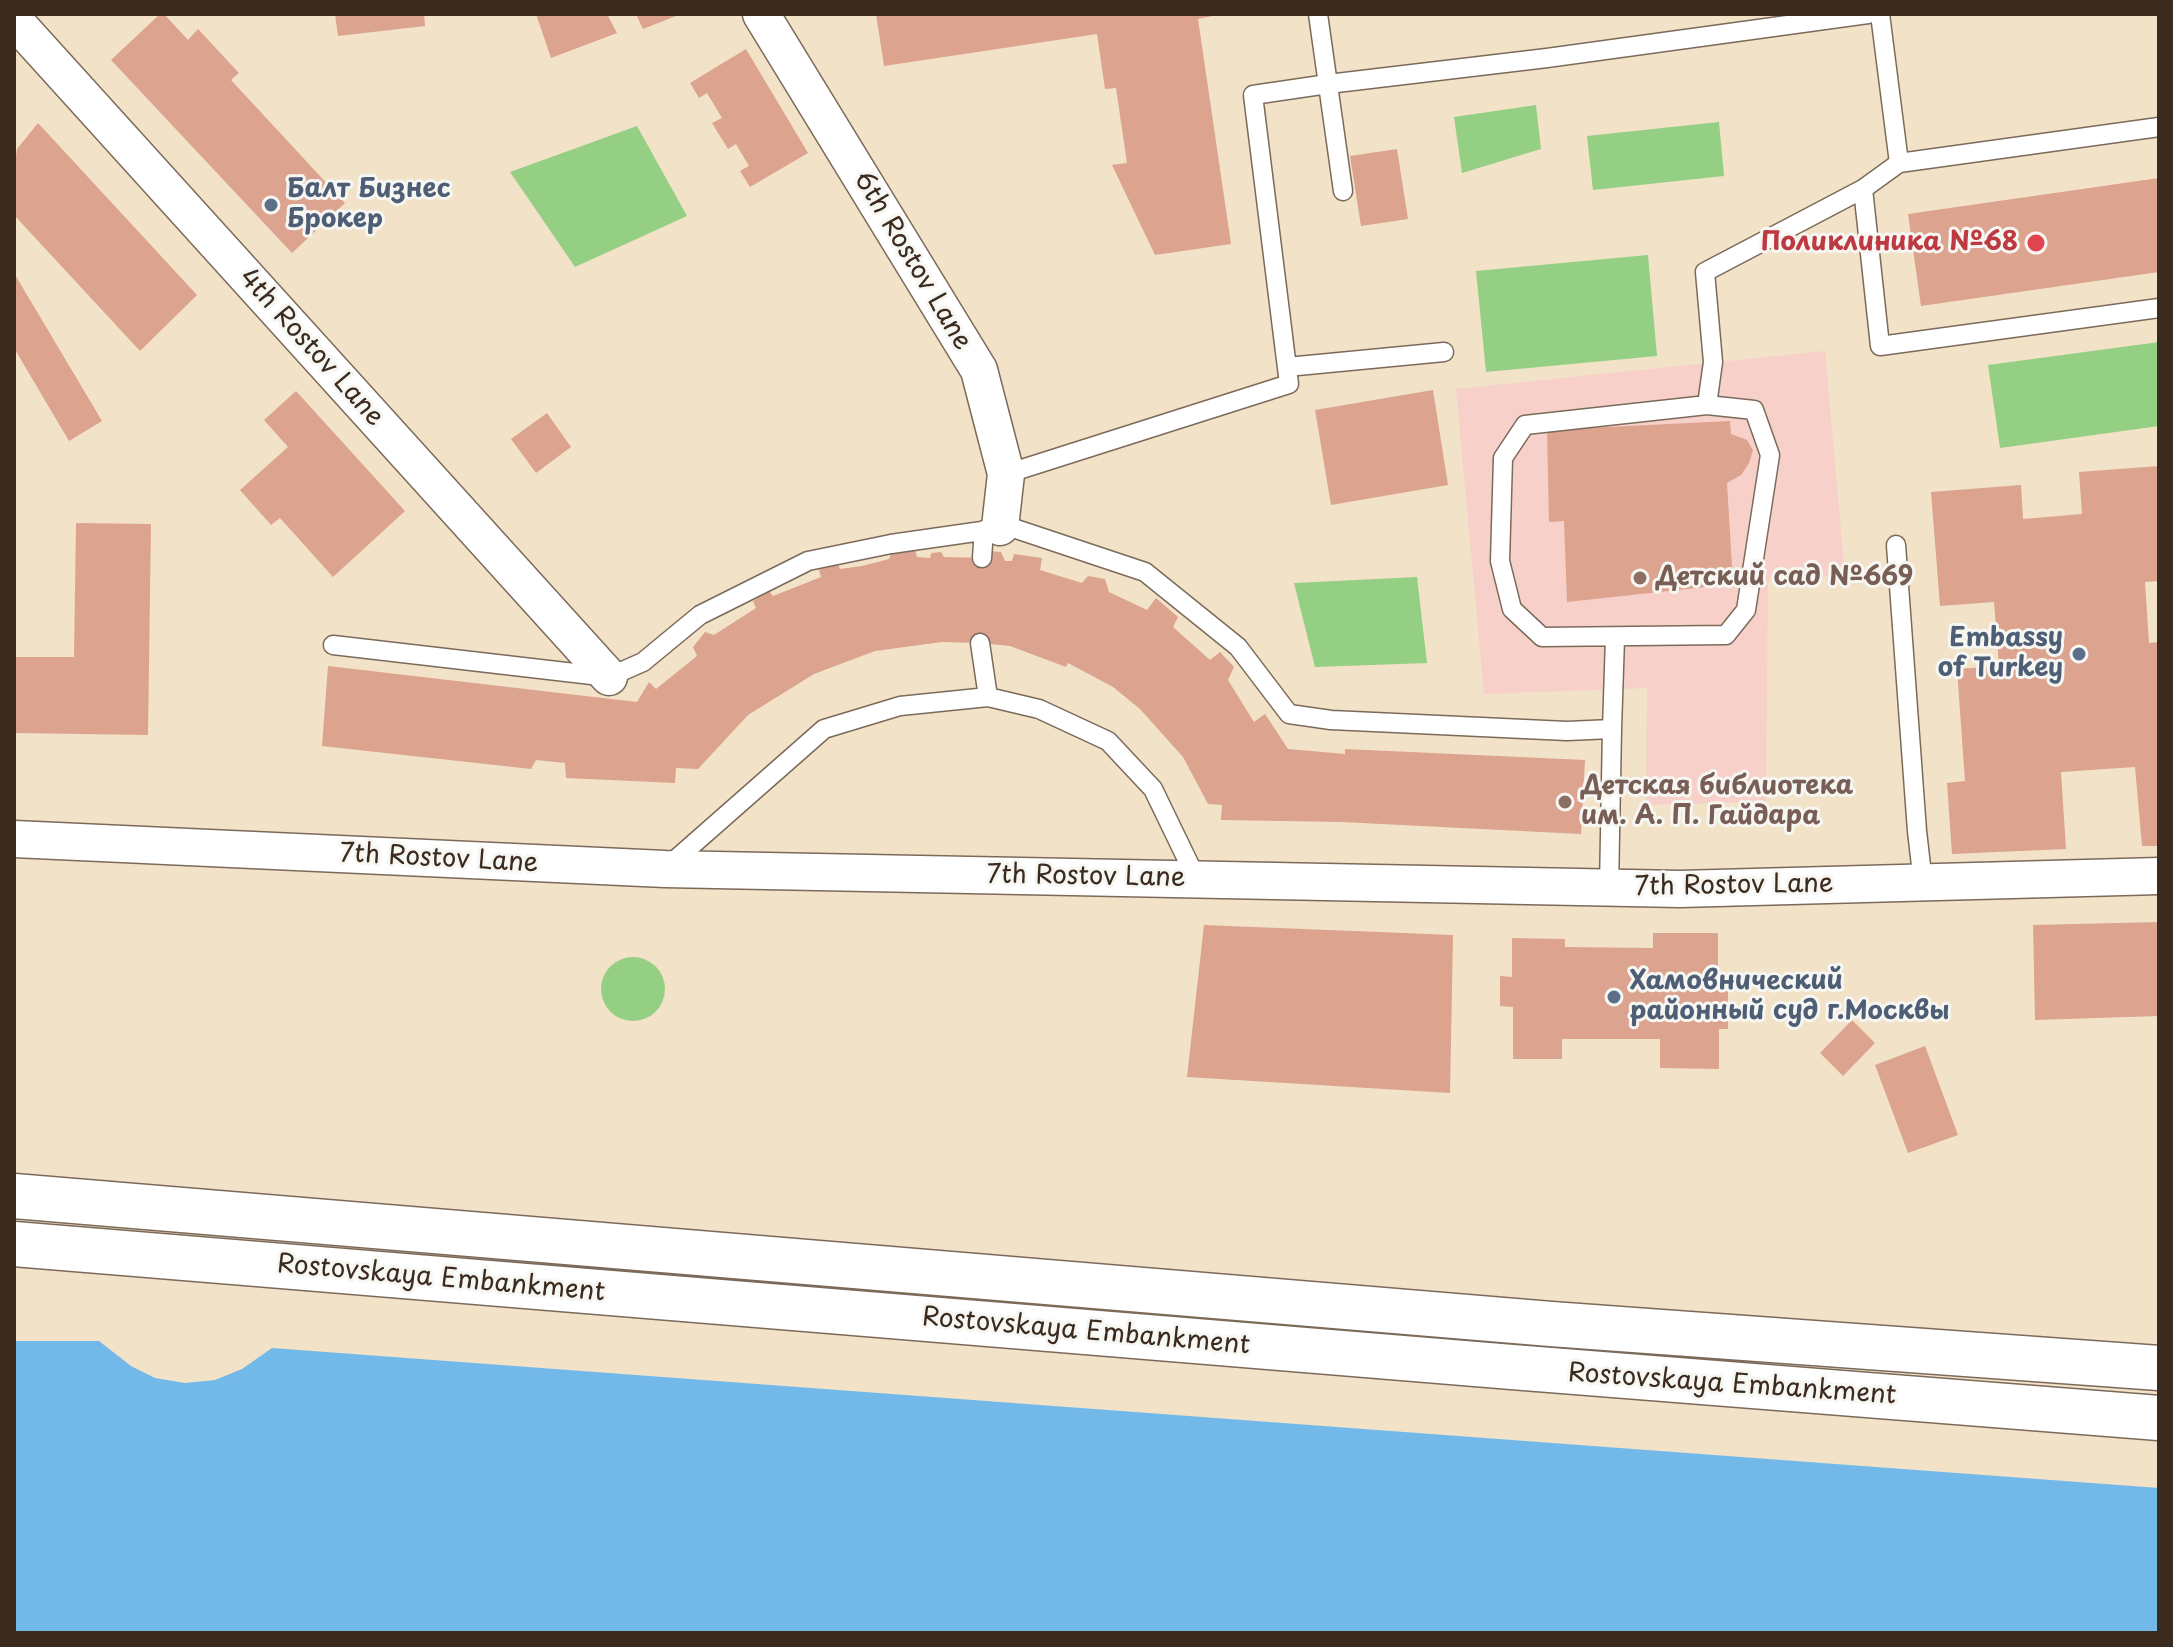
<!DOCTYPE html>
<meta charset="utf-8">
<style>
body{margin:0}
#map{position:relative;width:2173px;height:1647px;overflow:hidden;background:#f2e2c8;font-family:"Playpen Sans",sans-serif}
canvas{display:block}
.frame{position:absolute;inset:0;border:16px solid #3b2a1e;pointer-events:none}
</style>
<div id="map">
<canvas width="2173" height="1647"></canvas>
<div class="frame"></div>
</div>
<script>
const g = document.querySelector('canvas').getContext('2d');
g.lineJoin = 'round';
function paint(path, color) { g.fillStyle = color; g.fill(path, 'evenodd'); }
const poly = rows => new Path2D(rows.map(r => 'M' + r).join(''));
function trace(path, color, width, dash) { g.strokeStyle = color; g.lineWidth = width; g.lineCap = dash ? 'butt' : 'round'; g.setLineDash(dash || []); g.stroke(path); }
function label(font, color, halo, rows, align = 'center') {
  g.font = font + ' "Playpen Sans",sans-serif'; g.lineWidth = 6; g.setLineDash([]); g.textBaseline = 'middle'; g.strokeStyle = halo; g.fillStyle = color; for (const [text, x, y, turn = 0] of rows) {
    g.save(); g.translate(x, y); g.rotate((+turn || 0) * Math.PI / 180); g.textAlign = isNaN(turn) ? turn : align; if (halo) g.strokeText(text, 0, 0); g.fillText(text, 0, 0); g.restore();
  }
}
paint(poly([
 [1825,351,1845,575,1768,581,1766,802,1646,805,1647,688,1484,694,1456,389]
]), '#f7d0ca');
paint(poly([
 [1536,105,1541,149,1462,173,1454,117],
 [1719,122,1724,176,1593,190,1587,136],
 [637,126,687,216,575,267,510,172],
 [1648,255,1657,356,1486,372,1476,271],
 [2159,342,2159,426,2000,448,1988,365],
 [1417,577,1427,663,1315,667,1294,583],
 '601 989a32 32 0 1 1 64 0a32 32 0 1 1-64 0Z'
]), '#95cf83');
paint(poly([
 [14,1341,99,1341,131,1366,155,1378,185,1383,215,1380,242,1369,272,1348,2159,1488,2159,1633,14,1633]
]), '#72b9ea');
paint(poly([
 [160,14,164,14,188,40,198,29,239,73,231,80,345,203,292,253,111,60],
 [335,14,424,14,425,26,338,36],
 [536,14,607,14,617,33,551,58],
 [636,14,681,14,643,29],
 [876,14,1222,14,1198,19,1231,244,1155,255,1112,165,1127,163,1116,88,1105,89,1097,34,884,66],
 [746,49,808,153,750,187,740,171,749,166,736,144,728,149,712,123,722,118,707,93,699,98,690,83],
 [38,123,197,295,140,351,14,215,14,174,17,149],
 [1397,149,1408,219,1361,226,1350,156],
 [2159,178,2159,272,1921,306,1908,214],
 [14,273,102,421,69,441,14,348],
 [1433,390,1448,485,1331,505,1315,410],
 [296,391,405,511,333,577,280,518,271,525,240,490,288,447,264,420],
 [547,413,571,447,536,473,511,439],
 [1730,421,1731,434,1747,440,1753,450,1749,463,1741,475,1727,483,1733,584,1567,602,1564,521,1549,522,1547,430],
 [2159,466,2159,581,2145,582,2149,643,2159,642,2159,846,2142,846,2135,767,2061,772,2066,849,1952,854,1947,783,1965,781,1957,669,1999,666,1994,602,1940,606,1931,492,2021,485,2023,519,2082,514,2079,472],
 [76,523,151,524,148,735,14,733,14,657,74,657],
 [915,550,917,557,930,558,931,553,941,552,944,557,988,558,990,551,1001,552,1005,561,1012,561,1014,554,1042,558,1040,570,1082,583,1088,576,1105,579,1109,592,1147,610,1156,598,1178,617,1173,627,1210,660,1220,652,1234,667,1228,680,1254,722,1265,714,1288,749,1345,754,1345,749,1585,760,1581,834,1342,822,1221,820,1222,805,1208,804,1183,757,1140,709,1113,687,1068,663,1066,667,1010,646,980,643,942,642,875,651,814,674,748,715,698,769,676,768,675,783,566,778,565,763,536,760,531,769,322,746,328,666,637,702,649,682,656,689,697,656,693,647,705,632,714,635,756,608,753,601,769,591,773,596,821,577,818,566,837,561,840,569,862,566,889,559,892,552],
 [2159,922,2159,1016,2035,1020,2033,925],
 [1204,925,1453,935,1450,1093,1187,1077],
 [1653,933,1718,933,1718,988,1728,988,1728,1029,1719,1029,1719,1069,1660,1068,1660,1039,1562,1039,1562,1059,1513,1059,1513,1007,1500,1006,1500,976,1512,977,1512,938,1565,939,1565,947,1653,948],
 [1852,1020,1875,1043,1843,1076,1820,1053],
 [1925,1046,1958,1135,1908,1153,1875,1065]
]), '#dca38e');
const service = poly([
 [1318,14,1343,191],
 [1880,14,1899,163],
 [2159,127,1899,163,1863,189,1880,346,2159,308],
 [1287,367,1444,352],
 [1707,405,1754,410,1770,455,1746,610,1726,635,1542,637,1512,609,1500,561,1503,458,1525,425,1707,405],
 [1707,405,1713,362,1705,272,1863,189],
 [1006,474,1289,384,1253,95,1328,84,1547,58,1868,14],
 [1896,545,1917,831,1923,883],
 [982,558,984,530],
 [980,643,988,697],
 [333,645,609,677,643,662,700,615,808,561,891,544,1010,527,1145,572,1238,647,1289,714,1331,720,1567,731,1612,729,1609,888],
 [1612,729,1615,638],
 [666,868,824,729,900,706,988,697,1039,709,1108,741,1153,789,1197,880]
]);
const minor = poly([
 [761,14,979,370,1006,474,1000,527],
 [14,20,609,677],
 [14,839,665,869,1680,889,2159,876]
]);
const secondary = poly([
 [14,1196,1551,1324,2159,1368],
 [14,1244,1512,1367,2159,1418]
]);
trace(service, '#7b6a5a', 21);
trace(minor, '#7b6a5a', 39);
trace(secondary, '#7b6a5a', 47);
trace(service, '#fff', 18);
trace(minor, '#fff', 36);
trace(secondary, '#fff', 44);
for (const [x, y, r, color] of [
 [271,205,8,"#5c6f8a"],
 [2036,243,10,"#e0444e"],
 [1640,578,8,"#8d6e63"],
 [2079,654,8,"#5c6f8a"],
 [1565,802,8,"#8d6e63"],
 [1614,997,8,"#5c6f8a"]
]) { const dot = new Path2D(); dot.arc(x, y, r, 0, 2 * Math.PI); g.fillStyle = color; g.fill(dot); trace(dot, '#f6f6f2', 3); }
label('bold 26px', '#4e5e75', '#f6f6f2', [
 ["Балт Бизнес",287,190],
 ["Брокер",287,220],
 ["Embassy",2063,639,"right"],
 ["of Turkey",2063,669,"right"],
 ["Хамовнический",1630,982],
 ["районный суд г.Москвы",1630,1012]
], 'left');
label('bold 26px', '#be3a42', '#f6f6f2', [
 ["Поликлиника №68",2018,243]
], 'right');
label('26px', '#3b2a1e', '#f6f6f2', [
 ["6th Rostov Lane",912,261,59],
 ["4th Rostov Lane",311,348,48],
 ["7th Rostov Lane",439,859,3],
 ["7th Rostov Lane",1086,877,1],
 ["7th Rostov Lane",1734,886,-1],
 ["Rostovskaya Embankment",441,1279,5],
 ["Rostovskaya Embankment",1086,1332,5],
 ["Rostovskaya Embankment",1732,1385,4]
]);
label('bold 26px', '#785e54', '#f6f6f2', [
 ["Детский сад №669",1656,578],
 ["Детская библиотека",1581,787],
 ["им. А. П. Гайдара",1581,817]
], 'left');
</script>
